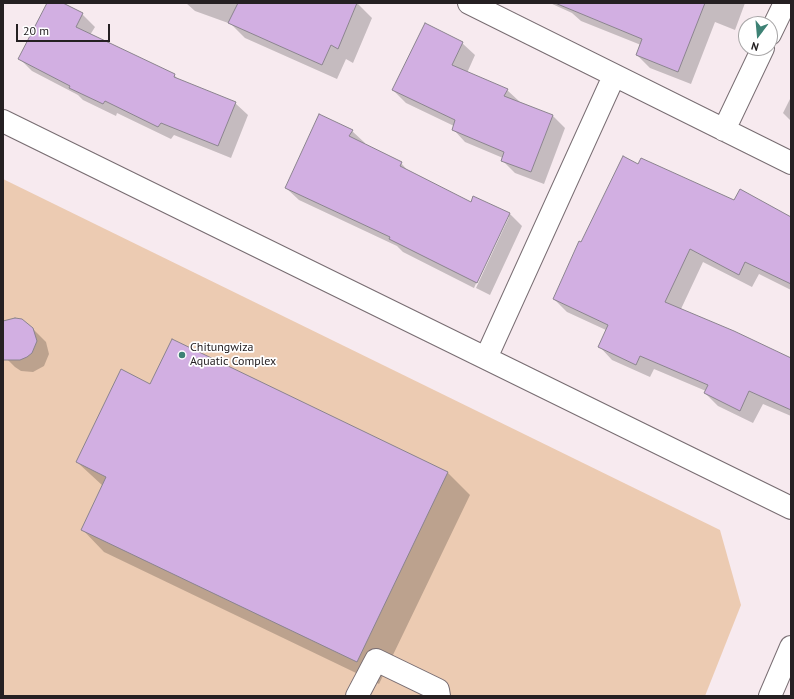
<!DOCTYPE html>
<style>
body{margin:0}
#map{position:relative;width:794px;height:699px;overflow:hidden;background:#f7eaef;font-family:"PT Sans",sans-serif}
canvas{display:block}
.frame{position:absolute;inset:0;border:4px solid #252022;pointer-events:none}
.north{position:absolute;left:738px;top:16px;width:40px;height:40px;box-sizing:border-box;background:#fff;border:1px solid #a8a6a7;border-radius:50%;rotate:196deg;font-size:11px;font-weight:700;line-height:16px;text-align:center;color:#252022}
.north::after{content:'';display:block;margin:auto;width:14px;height:18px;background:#3e8275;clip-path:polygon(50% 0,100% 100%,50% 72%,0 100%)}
.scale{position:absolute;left:16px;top:24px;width:94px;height:18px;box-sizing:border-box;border:2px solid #252022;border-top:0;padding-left:5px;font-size:12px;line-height:14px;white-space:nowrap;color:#252022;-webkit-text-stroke:3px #fff;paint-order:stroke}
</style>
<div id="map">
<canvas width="794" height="699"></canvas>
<div class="frame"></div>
<div class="north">N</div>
<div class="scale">20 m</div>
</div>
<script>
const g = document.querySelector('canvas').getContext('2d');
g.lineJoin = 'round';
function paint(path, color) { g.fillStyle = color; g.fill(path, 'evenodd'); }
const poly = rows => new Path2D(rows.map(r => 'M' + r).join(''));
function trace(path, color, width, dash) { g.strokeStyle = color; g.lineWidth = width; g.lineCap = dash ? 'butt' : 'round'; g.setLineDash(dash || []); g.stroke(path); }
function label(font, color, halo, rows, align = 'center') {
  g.font = font + ' "PT Sans",sans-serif'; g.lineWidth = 3.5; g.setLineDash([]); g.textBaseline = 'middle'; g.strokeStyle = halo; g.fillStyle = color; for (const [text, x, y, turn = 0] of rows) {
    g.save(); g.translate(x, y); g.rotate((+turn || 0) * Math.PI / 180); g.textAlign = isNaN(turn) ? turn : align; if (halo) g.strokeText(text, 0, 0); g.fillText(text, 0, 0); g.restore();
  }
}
paint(poly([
 [3,179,720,530,741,605,705,696,3,696]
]), '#eccbb2');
paint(poly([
 [48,3,61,3,82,14,95,27,90,35,174,75,179,80,235,103,248,115,231,158,174,135,171,139,117,113,116,116,83,100,78,95,32,71,19,58],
 [186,3,357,3,372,18,353,63,346,59,337,79,245,38,231,24,195,11],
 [550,3,745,3,735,30,715,22,691,84,650,68,637,55,641,45,581,21,572,13],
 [462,43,475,55,467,73,507,90,520,102,553,116,565,128,544,184,515,173,502,160,503,158,465,142,453,129,454,126,406,103,393,90],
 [791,97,791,121,783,113],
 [352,131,365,143,364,145,401,163,409,172,471,203,509,213,522,226,490,295,476,288,509,217,506,217,474,288,403,252,397,246,299,200,286,188],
 [639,165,735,202,740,191,791,217,791,290,759,274,752,287,703,262,681,309,791,359,791,416,763,404,753,423,718,406,705,393,706,391,654,369,650,377,612,360,599,346,606,330,567,312,554,299,582,243],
 [3,324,28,324,46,342,49,354,44,366,33,372,21,371,15,367,3,355],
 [151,385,448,473,470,495,379,684,104,552,82,529,103,486,77,462]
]), '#0003');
const building = poly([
 [47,3,63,3,83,13,76,27,175,74,174,77,236,102,218,146,161,123,158,127,105,101,103,104,69,88,70,86,18,59,47,3],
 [238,3,357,3,338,49,331,45,322,65,228,23,238,3],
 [555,3,705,3,678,72,636,55,642,39,555,3],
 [425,23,463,42,452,65,508,89,504,96,553,115,531,172,501,161,504,152,452,130,455,120,392,90,425,23],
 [319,114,353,130,349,136,402,162,400,166,471,202,473,196,510,213,477,283,389,239,390,237,285,188,319,114],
 [623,156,638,164,641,158,734,200,740,189,791,217,791,284,745,262,739,275,690,249,665,302,734,331,791,358,791,410,749,391,740,411,704,393,708,385,640,356,636,365,598,347,608,325,553,299,579,241,581,242,623,156],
 [15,318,22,319,33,328,37,341,32,353,27,357,20,360,3,360,3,321,15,318],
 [172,339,448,472,357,662,81,530,106,477,76,462,121,369,150,384,172,339]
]);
paint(building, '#d2afe2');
trace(building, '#8b848e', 1);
const minor = poly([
 [469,3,791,163],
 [770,34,785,3],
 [3,121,791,508],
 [724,130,763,48],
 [486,358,614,76],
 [357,696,376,660,438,690,439,696],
 [770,696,791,647]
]);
trace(minor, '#786d72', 24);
trace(minor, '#fff', 22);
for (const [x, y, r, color] of [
 [182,355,4,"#3e8275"]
]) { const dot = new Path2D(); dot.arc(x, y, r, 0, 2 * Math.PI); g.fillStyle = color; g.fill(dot); trace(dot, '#fff', 1.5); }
label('12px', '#252022', '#fff', [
 ["Chitungwiza",190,348],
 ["Aquatic Complex",190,362]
], 'left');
</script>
